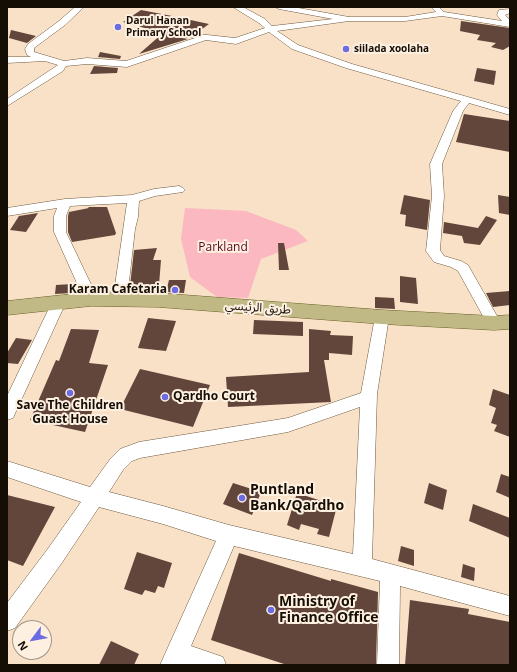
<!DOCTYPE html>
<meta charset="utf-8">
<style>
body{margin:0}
#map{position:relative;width:517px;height:672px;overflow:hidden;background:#f8e1c6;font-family:"Open Sans",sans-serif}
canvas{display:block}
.frame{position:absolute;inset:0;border:8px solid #150e05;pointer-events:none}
.north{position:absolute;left:12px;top:620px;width:40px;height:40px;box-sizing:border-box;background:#fef0e0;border:1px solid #a19688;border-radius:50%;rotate:238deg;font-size:11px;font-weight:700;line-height:16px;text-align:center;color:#150e05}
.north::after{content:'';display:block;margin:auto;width:14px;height:18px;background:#6b6be4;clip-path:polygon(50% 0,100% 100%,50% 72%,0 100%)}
</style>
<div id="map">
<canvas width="517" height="672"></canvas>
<div class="frame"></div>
<div class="north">N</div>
</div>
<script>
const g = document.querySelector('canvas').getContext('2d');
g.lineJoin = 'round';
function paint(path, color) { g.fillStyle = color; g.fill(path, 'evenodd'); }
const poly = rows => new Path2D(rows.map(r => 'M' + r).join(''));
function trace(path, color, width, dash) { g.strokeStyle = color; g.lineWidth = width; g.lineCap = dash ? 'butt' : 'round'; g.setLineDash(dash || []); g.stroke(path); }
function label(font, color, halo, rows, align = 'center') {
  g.font = font + ' "Open Sans","Noto Sans Arabic",sans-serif'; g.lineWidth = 4; g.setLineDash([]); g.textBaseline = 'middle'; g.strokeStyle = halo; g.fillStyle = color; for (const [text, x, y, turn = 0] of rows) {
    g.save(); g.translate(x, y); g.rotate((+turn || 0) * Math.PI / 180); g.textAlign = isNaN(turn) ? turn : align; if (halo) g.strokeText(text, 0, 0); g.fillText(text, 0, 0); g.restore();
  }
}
paint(poly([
 [185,208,246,211,296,230,308,241,261,259,248,298,217,297,190,277,181,239]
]), '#fcb8c0');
paint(poly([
 [141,10,172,16,209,24,198,32,177,30,175,33,176,37,188,39,139,54,163,33,123,22],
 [461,21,510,28,510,46,503,50,491,47,496,43,477,40,480,35,460,31],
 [11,30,36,36,27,43,9,38],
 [100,52,121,56,120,59,98,57],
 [94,66,118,68,117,73,90,74],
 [477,68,496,71,494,85,474,81],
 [464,114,510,121,510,152,456,142],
 [404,195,430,200,427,230,405,226,406,215,400,214],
 [498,195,510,197,510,215,499,213],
 [88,207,107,207,116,233,115,235,72,242,68,232,68,216,69,212,89,208],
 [38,213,26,232,10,230,19,216],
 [486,216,497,220,480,245,464,243,462,236,443,233,444,222,478,228],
 [278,243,284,243,289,270,279,270],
 [157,248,153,260,161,260,159,285,130,286,134,250],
 [400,276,416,278,418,304,400,302],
 [169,280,186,280,184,293,166,292],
 [72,284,71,293,55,294,56,285],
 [510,291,510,305,493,307,486,293],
 [375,297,394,298,395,309,375,308],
 [148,318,176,321,166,351,138,348],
 [254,320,303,322,303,336,253,334],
 [71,329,99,330,89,363,108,365,85,432,30,420,56,360,59,361],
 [309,329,331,331,330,335,353,336,352,355,329,353,329,360,324,360,331,402,228,407,226,377,309,372],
 [16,338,32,340,18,364,7,363,7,353],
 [140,369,210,385,193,427,120,409],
 [493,389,510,395,510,437,494,431,497,425,491,423,496,408,489,405],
 [501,474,510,477,510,498,496,492],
 [233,483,261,492,252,515,223,504],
 [429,483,447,490,443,510,424,503],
 [297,493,337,506,329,537,317,534,319,529,301,524,299,530,287,525],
 [7,495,55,507,23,566,7,560],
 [473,504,510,518,510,538,469,521],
 [401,546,414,550,414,566,398,561],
 [137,552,172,563,164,588,158,586,155,593,145,590,142,595,124,589],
 [239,553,331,581,331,579,378,592,376,665,287,665,211,640],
 [463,564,475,568,474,581,461,577],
 [410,600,469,609,468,614,510,622,510,665,405,665],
 [111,641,139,654,134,665,99,665]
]), '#62453b');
const minor = poly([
 [75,7,84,7,65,25,34,48,34,52,64,61,87,58,126,61,195,38,177,36,176,34,177,32,180,32,235,38,265,28,259,23,233,7,243,7,265,19,272,26,333,19,279,9,275,7,293,7,349,17,405,17,436,12,432,8,439,7,444,12,502,21,497,15,498,12,499,10,510,9,510,13,505,15,510,20,510,27,442,16,405,21,349,21,277,31,298,45,352,64,510,109,510,115,469,103,463,111,442,164,444,196,440,250,444,256,461,261,468,265,501,323,499,327,494,329,489,327,458,271,451,267,434,262,426,251,432,196,430,164,453,111,461,101,346,68,292,49,269,32,236,44,206,40,127,67,87,64,66,66,63,71,7,106,7,99,58,65,45,61,7,63,7,57,31,57,27,55,25,49,28,44,59,21,75,7],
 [179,186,183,188,185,190,183,192,155,196,139,201,138,217,135,229,127,299,125,303,120,304,115,303,113,299,127,203,70,206,66,216,66,232,98,299,96,303,91,304,86,303,84,299,54,232,54,216,57,208,7,216,7,208,65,199,132,195,154,189,179,186],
 [59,297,64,298,66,302,13,418,7,420,7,396,52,302,54,298,59,297],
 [382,312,387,313,389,317,377,394,372,559,510,596,510,616,400,586,399,665,377,665,380,581,234,546,191,646,223,657,226,665,160,665,216,541,163,524,99,507,61,564,15,628,7,631,7,603,47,550,81,502,7,477,7,461,90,487,111,458,120,449,139,442,288,418,361,393,375,317,377,313,382,312],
 [360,407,353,554,229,525,163,506,109,492,123,470,132,461,140,458,288,432,360,407]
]);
const major = poly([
 [91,292,158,293,382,310,494,316,510,315,510,329,494,330,382,324,158,307,91,306,7,315,7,301,91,292]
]);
trace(minor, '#6d5941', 1);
trace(major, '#695f24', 1);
paint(minor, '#fff');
paint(major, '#c0b986');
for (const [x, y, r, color] of [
 [118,27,4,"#6b6be4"],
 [346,49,4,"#6b6be4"],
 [175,290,4,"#6b6be4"],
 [70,393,4,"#6b6be4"],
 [165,397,4,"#6b6be4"],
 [242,498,4,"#6b6be4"],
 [271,610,4,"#6b6be4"]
]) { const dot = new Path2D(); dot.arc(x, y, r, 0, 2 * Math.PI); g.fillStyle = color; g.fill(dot); trace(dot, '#fef0e0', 1.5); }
label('bold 10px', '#150e05', '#fef0e0', [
 ["Darul Hanan",126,21],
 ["Primary School",126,33],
 ["siilada xoolaha",354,49]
], 'left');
label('12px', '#590620', '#fef0e0', [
 ["Parkland",223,248]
]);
label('bold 12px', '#150e05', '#fef0e0', [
 ["Karam Cafetaria",167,290],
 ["Qardho Court",173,397,"left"],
 ["Save The Children",70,406,"center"],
 ["Guast House",70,420,"center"]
], 'right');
label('12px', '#150e05', '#fef0e0', [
 ["طريق الرئيسي",258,308,4]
]);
label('bold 14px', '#150e05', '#fef0e0', [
 ["Puntland",250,490],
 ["Bank/Qardho",250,506],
 ["Ministry of",279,602],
 ["Finance Office",279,618]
], 'left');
</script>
